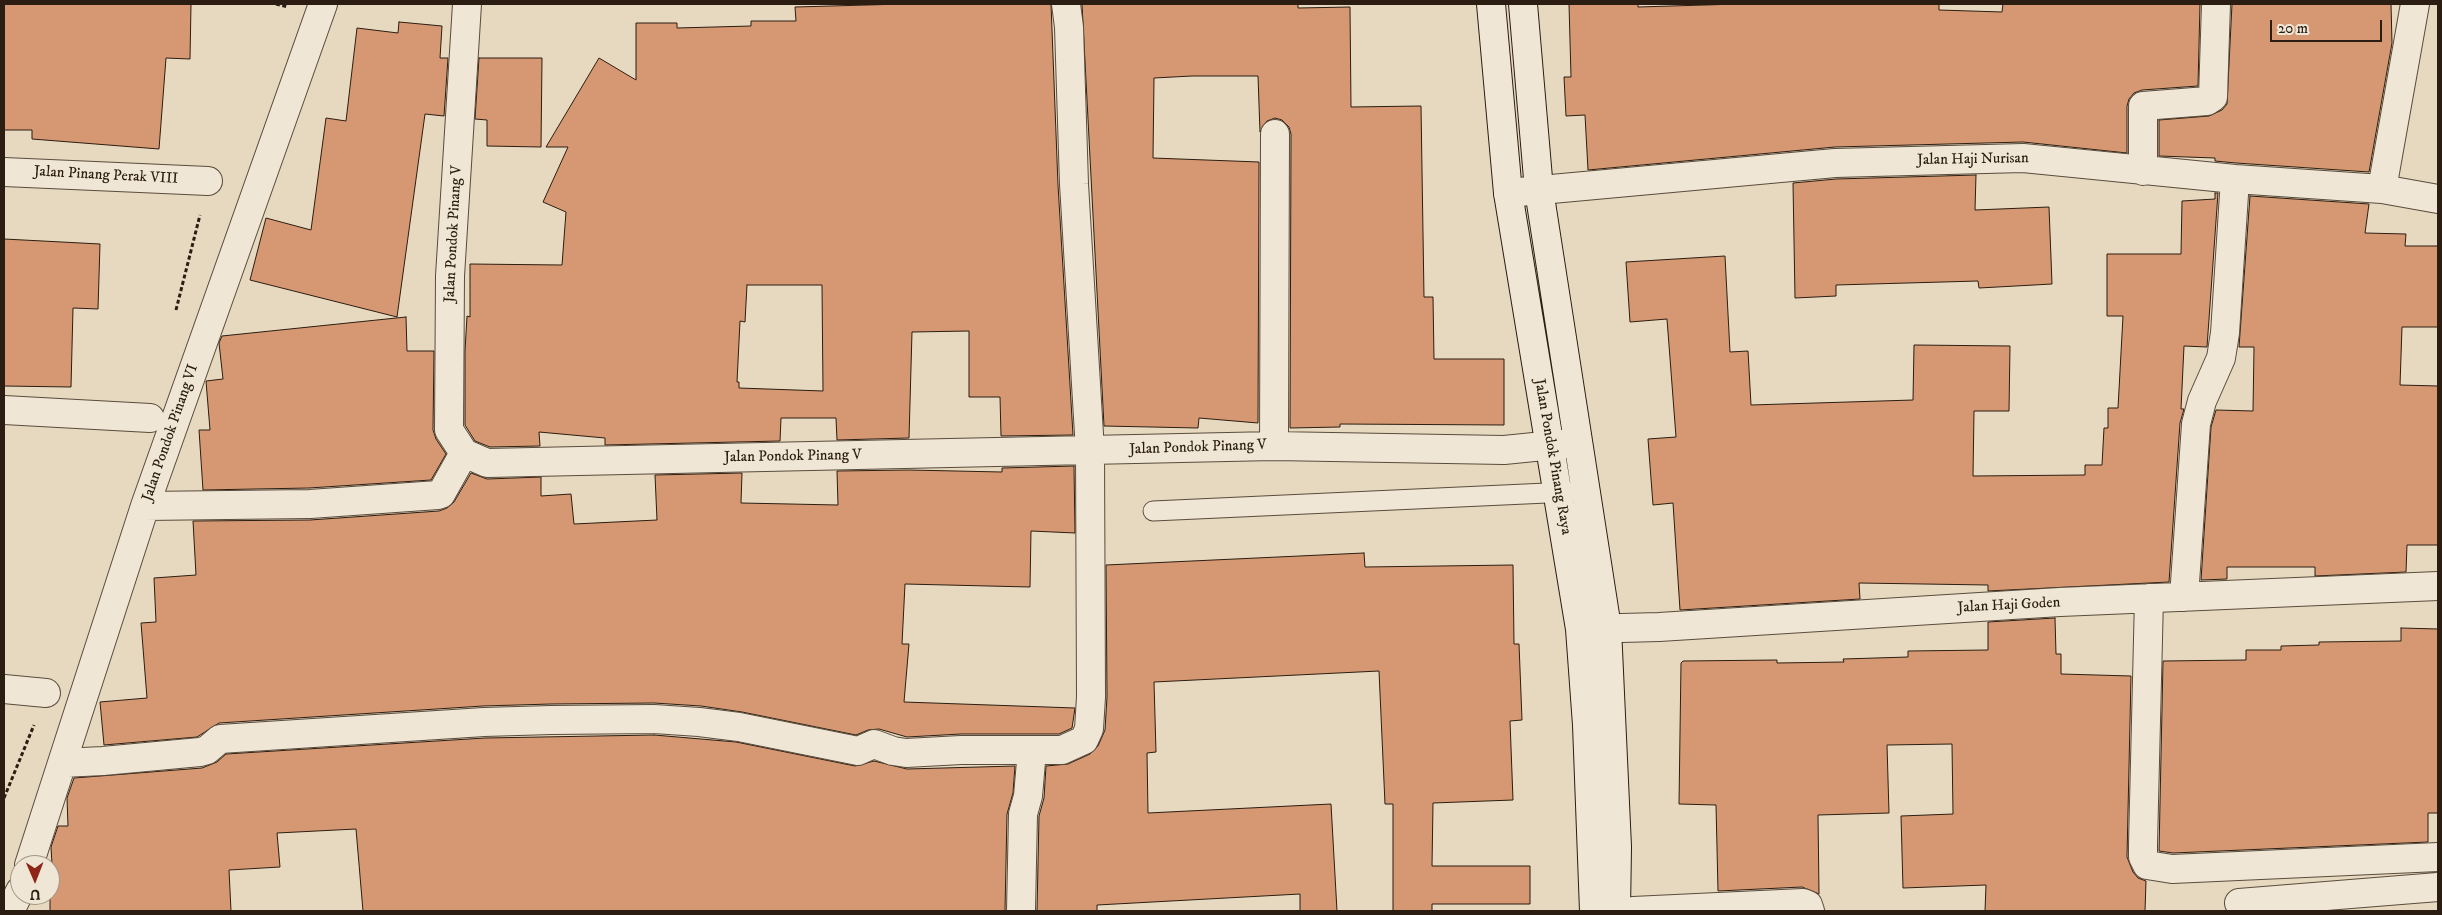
<!DOCTYPE html>
<style>
body{margin:0}
#map{position:relative;width:2442px;height:915px;overflow:hidden;background:#e7d9bf;font-family:"IM FELL DW Pica",serif}
canvas{display:block}
.frame{position:absolute;inset:0;border:5px solid #2b1d11;pointer-events:none}
.north{position:absolute;left:10px;top:855px;width:50px;height:50px;box-sizing:border-box;background:#efe6d5;border:1px solid #a19687;border-radius:50%;rotate:179deg;font-size:14px;font-weight:700;line-height:20px;text-align:center;color:#2b1d11}
.north::after{content:'';display:block;margin:auto;width:18px;height:22px;background:#8f2418;clip-path:polygon(50% 0,100% 100%,50% 72%,0 100%)}
.scale{position:absolute;left:2270px;top:20px;width:112px;height:22px;box-sizing:border-box;border:2px solid #2b1d11;border-top:0;padding-left:6px;font-size:15px;line-height:18px;white-space:nowrap;color:#2b1d11;-webkit-text-stroke:4px #efe6d5;paint-order:stroke}
</style>
<div id="map">
<canvas width="2442" height="915"></canvas>
<div class="frame"></div>
<div class="north">U</div>
<div class="scale">20 m</div>
</div>
<script>
const g = document.querySelector('canvas').getContext('2d');
g.lineJoin = 'round';
function paint(path, color) { g.fillStyle = color; g.fill(path, 'evenodd'); }
const poly = rows => new Path2D(rows.map(r => 'M' + r).join(''));
function trace(path, color, width, dash) { g.strokeStyle = color; g.lineWidth = width; g.lineCap = dash ? 'butt' : 'round'; g.setLineDash(dash || []); g.stroke(path); }
function label(font, color, halo, rows, align = 'center') {
  g.font = font + ' "IM FELL DW Pica",serif'; g.lineWidth = 5; g.setLineDash([]); g.textBaseline = 'middle'; g.strokeStyle = halo; g.fillStyle = color; for (const [text, x, y, turn = 0] of rows) {
    g.save(); g.translate(x, y); g.rotate((+turn || 0) * Math.PI / 180); g.textAlign = isNaN(turn) ? turn : align; if (halo) g.strokeText(text, 0, 0); g.fillText(text, 0, 0); g.restore();
  }
}
const building = poly([
 [4,4,191,4,190,59,166,58,159,149,32,139,32,130,4,130,4,4],
 [903,4,1051,4,1058,185,1073,435,1001,436,1000,397,969,397,969,331,912,332,909,438,837,440,836,418,781,418,780,441,605,445,605,438,539,432,540,446,490,447,475,441,465,425,465,351,467,316,470,317,470,264,562,265,566,212,543,202,568,147,546,147,599,58,636,80,636,23,677,23,677,28,751,26,751,21,796,21,795,7,903,4],
 [747,285,822,285,823,391,739,388,739,382,737,382,740,321,745,322,747,285],
 [1082,4,1298,4,1298,8,1350,7,1351,107,1421,106,1424,297,1433,297,1434,359,1504,359,1504,425,1340,424,1340,427,1290,428,1291,134,1289,127,1282,120,1275,118,1267,121,1260,132,1258,76,1192,76,1154,78,1153,158,1259,162,1258,423,1199,418,1198,428,1104,426,1082,4],
 [1569,4,1638,4,1638,7,1738,4,1939,4,1939,10,2002,12,2003,4,2200,4,2198,86,2142,90,2134,93,2129,99,2127,106,2127,153,2023,142,1835,147,1588,170,1585,115,1566,116,1564,77,1571,77,1569,4],
 [2232,4,2391,4,2392,43,2369,172,2236,163,2215,161,2215,158,2159,156,2159,120,2209,116,2222,110,2227,104,2232,4],
 [399,22,442,26,440,58,448,58,444,116,425,114,397,317,250,280,266,218,311,230,326,118,346,121,357,28,398,33,399,22],
 [479,58,542,58,541,147,487,146,487,120,475,119,479,58],
 [1976,175,1975,210,2049,207,2052,284,1979,288,1978,281,1836,285,1836,296,1795,298,1793,183,1836,179,1976,175],
 [2215,193,2218,193,2207,347,2184,346,2181,409,2184,409,2180,423,2169,582,1988,591,1988,585,1859,583,1860,599,1680,610,1673,503,1653,505,1648,439,1676,437,1667,319,1630,322,1626,262,1725,256,1730,352,1748,351,1751,405,1913,400,1914,345,2010,346,2009,411,1974,411,1973,476,2085,475,2085,465,2102,465,2104,428,2108,428,2108,408,2118,408,2123,316,2107,316,2107,254,2181,254,2182,201,2215,199,2215,193],
 [2250,196,2369,204,2365,233,2406,234,2405,246,2438,246,2438,327,2402,327,2400,385,2438,386,2438,545,2407,545,2406,572,2315,576,2315,567,2227,567,2227,579,2201,580,2211,427,2216,410,2253,411,2254,347,2239,347,2250,196],
 [4,239,100,244,98,309,73,308,71,387,4,386,4,239],
 [406,317,407,351,434,351,433,430,436,439,446,454,431,480,309,488,203,490,199,430,210,430,206,381,223,379,219,343,222,336,406,317],
 [1074,466,1075,533,1031,531,1030,587,905,584,902,644,909,644,904,702,1075,708,1072,728,1059,734,961,734,907,737,879,729,868,730,856,735,742,712,701,706,654,703,551,704,483,706,219,723,197,737,104,745,100,702,147,698,141,623,156,622,154,578,196,575,193,521,310,520,439,511,447,508,454,502,471,473,487,479,541,477,541,496,571,494,574,524,657,520,655,475,742,473,741,503,838,505,837,471,909,470,1002,472,1002,468,1074,466],
 [1364,553,1365,567,1513,565,1514,644,1519,644,1522,720,1510,721,1513,800,1433,803,1432,866,1530,866,1530,904,1432,904,1432,911,1393,911,1393,804,1385,804,1379,671,1154,682,1156,752,1147,753,1148,813,1331,804,1337,911,1300,911,1300,894,1097,905,1097,911,1037,911,1039,816,1044,798,1046,766,1068,764,1090,754,1098,746,1105,730,1107,697,1106,565,1364,553],
 [2055,618,2056,654,2061,654,2061,674,2131,676,2127,857,2133,872,2138,878,2146,881,2145,911,1985,911,1986,885,1903,888,1901,816,1953,814,1952,744,1887,745,1889,813,1818,815,1819,894,1802,887,1718,891,1716,805,1679,804,1681,663,1683,661,1777,660,1777,663,1844,662,1843,659,1908,657,1908,651,1988,650,1988,622,2055,618],
 [2401,628,2438,629,2438,813,2428,813,2428,842,2173,853,2159,851,2163,661,2246,660,2246,650,2281,650,2281,646,2319,645,2319,642,2401,641,2401,628],
 [654,735,736,742,855,766,874,761,907,769,1015,766,1013,793,1007,814,1005,911,363,911,356,829,277,833,280,867,229,870,231,911,50,911,50,882,53,882,51,847,58,826,68,826,67,798,74,778,202,768,217,762,226,754,485,738,654,735]
]);
paint(building, '#d59872');
trace(building, '#2b1d11', 1);
const service = poly([
 [1153,511,1569,492]
]);
const minor = poly([
 [467,4,450,276,449,430,464,453,487,463,1274,446,1504,450,1574,443],
 [2143,171,2143,106,2207,101,2213,97,2216,4],
 [4,172,208,181],
 [2382,189,2415,4],
 [1508,193,1835,163,2023,158,2235,179,2382,189,2438,199],
 [4,410,150,418],
 [1274,446,1275,134],
 [145,506,310,504,438,495,441,494,464,453],
 [2184,597,2196,424,2202,401,2221,358,2225,333,2235,179],
 [2149,598,2143,844,2143,857,2147,865,2172,869,2438,857],
 [1584,629,1659,627,2060,602,2438,586],
 [4,689,46,693],
 [62,763,103,761,200,752,207,750,220,739,484,722,551,720,654,719,699,722,739,727,858,751,874,744,893,751,906,753,961,750,1062,750,1084,740,1089,729,1091,697,1090,451,1074,184,1069,27,1066,4],
 [29,865,145,506,323,4],
 [2239,903,2438,887],
 [10,911,20,891],
 [1021,911,1023,814,1028,796,1032,750],
 [1633,911,1803,903,1808,905,1810,911]
]);
const secondary = poly([
 [1491,4,1508,193,1580,629,1587,725,1594,911],
 [1523,4,1539,190,1607,628,1617,847,1616,911]
]);
trace(service, '#5a4c3c', 21);
trace(minor, '#5a4c3c', 30);
trace(secondary, '#2b1d11', 30);
trace(poly([
 [276,4,288,7],
 [176,310,200,215],
 [4,798,34,725]
]), '#2b1d11', 3, [4, 2.5]);
trace(service, '#efe6d5', 19);
trace(minor, '#efe6d5', 28);
trace(secondary, '#efe6d5', 28);
label('15px', '#2b1d11', '#efe6d5', [
 ["Jalan Haji Nurisan",1973,160,-1],
 ["Jalan Pinang Perak VIII",106,176,3],
 ["Jalan Pondok Pinang V",454,234,-87],
 ["Jalan Pondok Pinang VI",171,433,-71],
 ["Jalan Pondok Pinang V",1198,448,-2],
 ["Jalan Pondok Pinang V",793,457,-1],
 ["Jalan Pondok Pinang Raya",1552,457,80],
 ["Jalan Haji Goden",2009,606,-3]
]);
</script>
